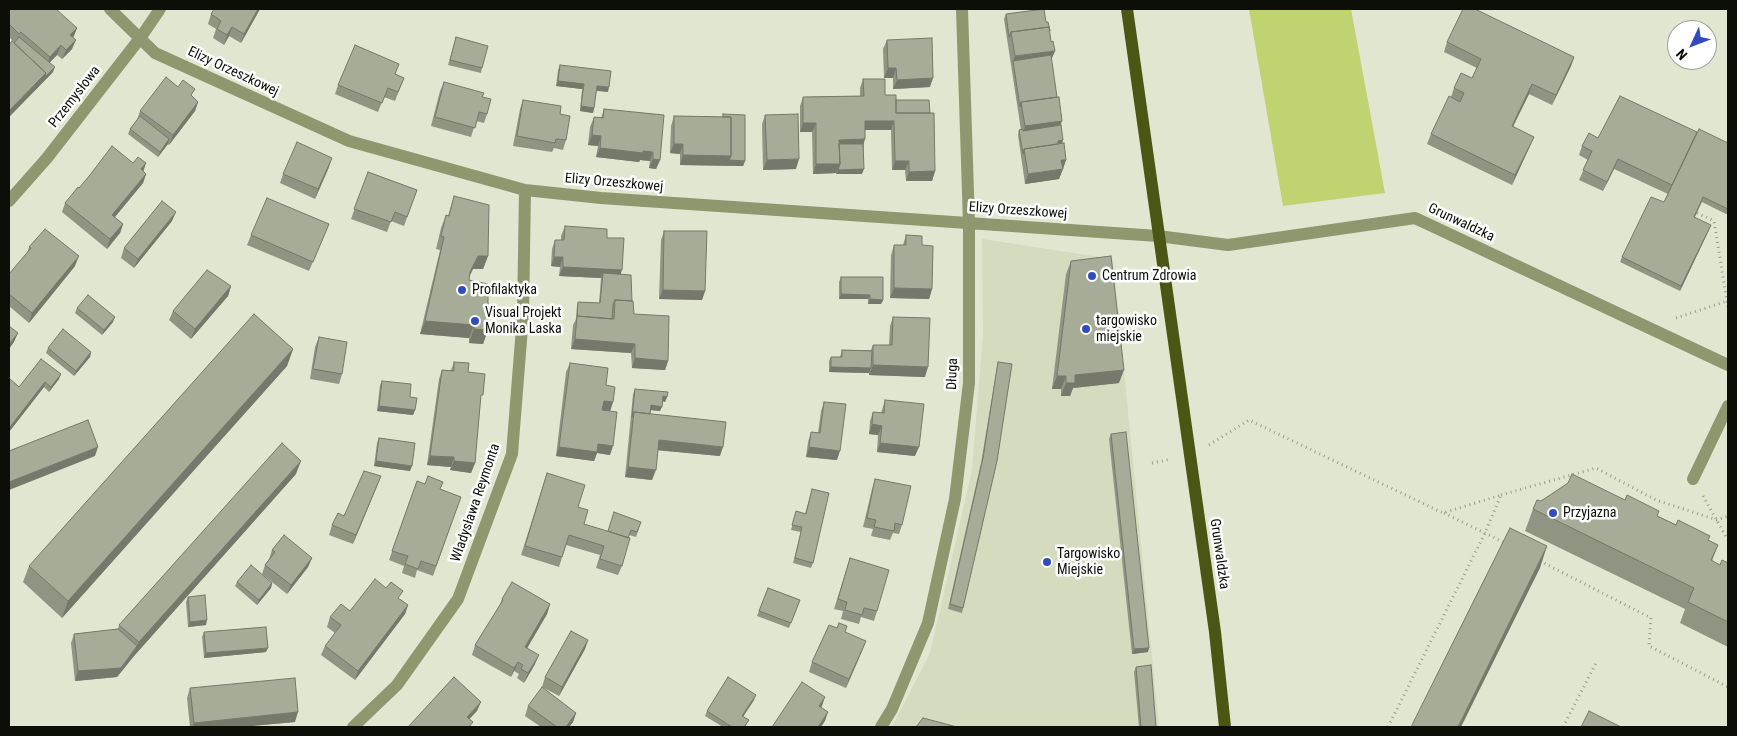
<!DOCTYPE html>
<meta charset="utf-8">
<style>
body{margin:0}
#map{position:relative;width:1737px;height:736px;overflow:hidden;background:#e1e6d1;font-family:"Roboto Condensed",sans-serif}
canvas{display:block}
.frame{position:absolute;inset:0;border:10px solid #0d0e07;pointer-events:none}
.north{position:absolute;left:1667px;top:20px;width:50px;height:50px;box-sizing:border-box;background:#fff;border:1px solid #9e9f9c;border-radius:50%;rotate:227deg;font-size:14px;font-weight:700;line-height:20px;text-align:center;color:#0d0e07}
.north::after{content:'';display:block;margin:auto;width:18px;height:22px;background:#324cbd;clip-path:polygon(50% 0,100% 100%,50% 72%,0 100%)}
</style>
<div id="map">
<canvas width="1737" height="736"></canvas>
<div class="frame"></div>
<div class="north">N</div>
</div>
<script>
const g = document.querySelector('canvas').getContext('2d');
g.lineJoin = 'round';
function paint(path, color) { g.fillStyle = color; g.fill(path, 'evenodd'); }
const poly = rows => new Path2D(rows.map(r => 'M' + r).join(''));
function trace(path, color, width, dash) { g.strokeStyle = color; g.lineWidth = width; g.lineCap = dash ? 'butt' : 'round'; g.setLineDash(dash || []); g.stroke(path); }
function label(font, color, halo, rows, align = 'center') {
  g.font = font + ' "Roboto Condensed",sans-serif'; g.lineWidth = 5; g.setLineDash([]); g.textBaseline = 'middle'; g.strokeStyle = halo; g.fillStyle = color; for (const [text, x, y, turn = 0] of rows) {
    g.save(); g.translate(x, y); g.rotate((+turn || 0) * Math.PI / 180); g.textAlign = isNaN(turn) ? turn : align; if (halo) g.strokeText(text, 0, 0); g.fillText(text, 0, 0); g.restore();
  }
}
paint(poly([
 [982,239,1113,259,1159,727,892,727,930,653,972,470,983,334]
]), '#d4dbbf');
paint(poly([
 [1249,9,1351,9,1385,193,1283,206]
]), '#bfd370');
trace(poly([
 [1697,213,1714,221,1728,308],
 [1676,318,1727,301],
 [1209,445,1249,420,1443,513,1501,495,1485,533,1388,727],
 [1152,463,1171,459],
 [1501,495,1596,468,1656,500,1717,520,1728,516],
 [1703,496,1728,540],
 [1444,513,1505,543],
 [1540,561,1651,618,1649,646,1728,687],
 [1563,727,1596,663]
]), '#9a9e8d', 3, [1, 4]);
trace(poly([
 [110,9,155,53,349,141,525,190,601,198,1158,236,1228,245,1415,218,1728,365],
 [9,201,47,158,141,37,160,9],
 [1693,479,1728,406],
 [353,727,397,685,458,599,512,454,523,315,525,190],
 [881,727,892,709,928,623,955,499,969,383,969,223,962,9]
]), '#8e976e', 12);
trace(poly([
 [1127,9,1215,632,1225,727]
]), '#4b5615', 12);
paint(poly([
 [9,9,77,28,73,38,72,49,62,59,57,55,50,62,53,72,9,117,14,43,14,42,9,37],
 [260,9,241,43,229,36,224,45,213,38,216,29,208,24,211,14],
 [1006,14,1046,22,1049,32,1051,42,1055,51,1051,60,1063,140,1062,144,1066,160,1059,179,1025,184,1018,135,1019,130,1021,130,1004,19],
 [456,37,482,68,481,73,448,65],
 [887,40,930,87,893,89,893,78,884,78,883,49],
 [1447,42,1574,57,1571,66,1552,105,1529,94,1513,127,1534,137,1530,146,1512,185,1427,144,1431,134,1451,97,1454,88,1472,78,1477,68,1444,52],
 [560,65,608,92,596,91,594,108,593,113,580,111,582,89,556,86,558,70],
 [395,74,404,78,395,101,384,97,378,112,335,94,338,85],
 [863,79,885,95,930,113,935,171,932,181,906,181,905,170,892,170,891,130,865,130,862,174,836,174,836,173,813,174,812,132,800,132,800,106,803,97,860,96,860,88],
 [444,82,487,114,484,123,476,121,471,137,431,126,440,91],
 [193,97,198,102,195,111,169,145,168,144,158,157,128,134,130,129,137,120,140,111],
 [523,100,560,114,566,140,563,150,554,148,552,152,513,146,520,109],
 [604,109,660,160,656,169,649,168,650,161,640,160,639,162,596,157,598,146,588,145,590,127,594,117,601,118],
 [723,114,745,161,743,166,680,165,680,154,670,153,671,126,674,116,722,117],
 [765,115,796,169,763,170,762,124],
 [1697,132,1728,143,1728,215,1702,202,1695,217,1709,230,1680,291,1620,262,1622,257,1664,202,1668,194,1614,169,1603,191,1579,180,1588,160,1579,155,1582,146,1598,138],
 [133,163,146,163,143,171,146,174,143,183,115,217,123,224,120,233,107,249,62,212,65,203,79,188],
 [329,167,315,199,280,183,283,174],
 [368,172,417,190,404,226,391,221,387,232,351,219],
 [454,196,488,256,483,269,473,269,469,277,469,280,488,330,483,344,469,343,469,338,420,334,440,250,436,249,441,228,446,215,448,216],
 [172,221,134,268,121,258,124,248],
 [329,224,309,271,247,245,251,235],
 [565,226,607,238,632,301,634,314,668,361,665,370,632,368,631,353,571,349,573,325,576,319,577,306,578,302,599,303,601,278,559,276,560,267,551,266,552,249,555,240,561,240,561,236],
 [664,231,705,291,702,300,659,299,661,240],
 [906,235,922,245,932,289,929,299,890,298,891,255,894,245,903,245],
 [29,247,75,266,29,323,9,306,9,274,27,253],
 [1071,261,1119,383,1073,388,1070,396,1061,396,1061,389,1052,389,1066,274],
 [841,277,883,300,881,304,868,304,868,299,839,299,839,282],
 [231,286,228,296,191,339,169,320,173,311],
 [77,308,113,322,102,335,75,313],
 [893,317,925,377,869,375,869,373,829,372,829,361,831,357,840,357,842,350,871,350,873,345,889,345,890,326],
 [319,337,342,374,339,384,310,379,315,347],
 [48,348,91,352,90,357,74,376,46,353],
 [293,349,287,366,62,618,23,582,29,566],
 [454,362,468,372,480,402,475,463,471,473,450,470,451,467,427,465,439,379,442,370,451,370],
 [998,362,963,608,962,613,948,609,981,463,997,367],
 [570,363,606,385,613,402,610,411,610,455,597,453,594,461,556,456,566,372],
 [9,378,19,387,59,379,49,392,44,387,9,432],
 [382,381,410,397,415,410,413,415,377,411,380,385],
 [635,389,667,397,665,402,663,401,660,411,651,410,650,414,720,456,658,450,652,480,625,477,633,394],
 [885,400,915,456,877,452,878,435,869,434,870,421,873,412,881,413],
 [824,402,837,460,806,457,808,442,811,432,818,433,821,411],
 [1111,434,1148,652,1132,654,1109,439],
 [379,438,410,471,374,466,377,443],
 [547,473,578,507,584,524,607,531,641,522,636,537,629,535,622,566,618,575,596,568,600,555,566,545,559,567,521,555],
 [296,474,134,656,117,677,75,681,71,643,74,634,118,629,119,625],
 [875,479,902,525,899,534,893,533,890,540,871,536,873,529,863,527,872,489],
 [417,481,461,497,433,576,417,570,415,578,402,573,404,566,389,560],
 [377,486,353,544,329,535,332,525],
 [812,489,813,563,811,568,793,563,801,532,791,530,796,511,805,514],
 [1541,501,1658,516,1718,545,1712,561,1720,565,1728,563,1728,647,1680,623,1685,609,1525,531,1533,509],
 [272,550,312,558,308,567,287,594,262,574,265,565,269,559],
 [850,558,877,611,874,621,861,617,859,624,841,619,843,611,834,609],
 [237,582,272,583,271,588,257,605,235,586],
 [768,588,800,600,789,628,757,616],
 [188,597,206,625,188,627,186,602],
 [400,599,408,605,405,614,355,680,321,655,325,646,335,633,327,627,330,617,350,611],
 [502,599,550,604,547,614,527,648,535,664,524,683,517,678,519,674,514,671,511,677,472,655,475,645,499,607],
 [847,626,845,632,862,651,846,688,809,672,812,662,837,628],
 [204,632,266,652,204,658,202,637],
 [588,640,585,649,559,696,542,687,545,677],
 [1136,667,1156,727,1139,727,1134,672],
 [190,688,295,722,240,727,190,727,187,698],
 [754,700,743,717,749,720,745,727,723,727,705,716,707,711],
 [528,706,576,713,573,722,569,727,541,727,525,716]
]), '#909483');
paint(poly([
 [258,9,260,9,241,43,244,34],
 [232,27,229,36,224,45,227,35],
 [77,28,73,38,70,35],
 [76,40,72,49,62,59,66,50],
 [61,45,57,55,46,66,50,57],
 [1055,51,1051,60,1013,61,1015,56],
 [1574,57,1571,66,1552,105,1556,95],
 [55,67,53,72,9,117,9,111,46,73],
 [888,68,896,68,893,78,884,78],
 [933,78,930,87,893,89,897,80],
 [558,81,584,84,582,89,556,86],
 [1532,84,1529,94,1508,136,1512,126],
 [597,86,609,87,608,92,595,90],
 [198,102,195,111,169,145,173,135],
 [581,106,594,108,593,113,580,111],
 [865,121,894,121,891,130,861,130],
 [1062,121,1059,130,1022,136,1025,126],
 [803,123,816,123,812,132,800,132],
 [592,135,601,136,598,146,588,145],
 [1534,137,1530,146,1512,185,1515,175],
 [169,139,168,144,158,157,160,152],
 [865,139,862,149,838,149,839,140],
 [1063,140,1061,145,1056,146,1058,141],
 [674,144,683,144,680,154,670,153],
 [600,148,643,151,653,152,650,161,640,160,639,162,596,157],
 [683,155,731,156,745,161,743,166,680,165],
 [332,158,329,167,315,199,318,189],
 [653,159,660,160,656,169,649,168],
 [799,159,796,169,763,170,767,160],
 [1618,159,1614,169,1603,191,1607,182],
 [1061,160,1066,160,1063,169],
 [895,161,909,161,905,170,892,170],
 [146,163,143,172,141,169],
 [816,164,840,164,836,173,813,174],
 [864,169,862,174,836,174,838,170],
 [1063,169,1059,179,1025,184,1028,174],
 [935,171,932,181,906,181,909,172],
 [146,174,143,183,109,224,112,215],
 [176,212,172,221,134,268,138,259],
 [123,224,120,233,107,249,110,239],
 [1711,225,1709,230,1680,291,1681,286],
 [79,256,75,266,29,323,32,313],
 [478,256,488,256,483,269,473,269,465,285,470,272],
 [554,257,563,257,560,267,551,266],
 [563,267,622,270,619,279,603,273,601,278,559,276],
 [231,286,228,296,191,339,195,329],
 [894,288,932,289,929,299,890,298],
 [663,290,705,291,702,300,659,299],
 [841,294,870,295,868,299,839,299],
 [870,299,883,300,881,304,868,304],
 [115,317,113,322,102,335,104,330],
 [425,321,474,325,469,338,420,334],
 [474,329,488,330,483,344,469,343],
 [18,333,14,342,9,349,9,344],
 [575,339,635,344,631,353,571,349],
 [293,349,287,366,62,618,68,601],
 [91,352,90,357,74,376,76,371],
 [635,358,668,361,665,370,632,368],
 [873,365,928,367,925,377,869,375],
 [831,367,871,368,869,373,829,372],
 [1124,370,1119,383,1073,388,1070,396,1061,396,1066,383,1075,375],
 [61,374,59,379,49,392,51,387],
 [1057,376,1066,376,1061,389,1052,389],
 [45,382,44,387,9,432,10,427],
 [663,396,667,397,665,402,662,401],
 [604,401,613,402,610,411,600,410],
 [651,405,662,407,660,411,649,410],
 [379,406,415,410,413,415,377,411],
 [872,424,882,426,878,435,869,434],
 [659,440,723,447,720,456,655,450],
 [880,443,919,447,915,456,877,452],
 [598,444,613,446,610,455,597,453,594,461,556,456,559,447],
 [98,447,95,456,9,490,9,482],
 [809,447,840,451,837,460,806,457],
 [430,456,454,457,451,467,427,465],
 [301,461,296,474,134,656,117,677,75,681,78,671,137,646,139,642],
 [376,461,412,466,410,471,374,466],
 [454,461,475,463,471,473,450,470],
 [628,467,656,470,652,480,625,477],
 [381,476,377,486,353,544,356,535],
 [1547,546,1540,568,1461,727,1458,727],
 [312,558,308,567,287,594,291,585],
 [272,583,271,588,257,605,259,600],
 [550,604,547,614,522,657,525,647],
 [408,605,405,614,355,680,358,671],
 [207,620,206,625,188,627,190,622],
 [588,640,585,649,559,696,562,687],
 [866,641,862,651,846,688,849,679],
 [268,648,266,652,204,658,206,653],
 [1149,648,1148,652,1132,654,1134,649],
 [539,655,535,664,524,683,528,673],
 [518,662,514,671,511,677,514,668],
 [756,695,754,700,740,721,742,716],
 [825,697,822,706,816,716,819,706],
 [481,702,477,711,463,726,467,717],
 [298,712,295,722,240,727,192,727,194,723],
 [828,712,825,721,821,727,818,727],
 [576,713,573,722,569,727,566,727]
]), '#75786a');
const building = poly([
 [9,9,56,9,77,28,70,35,76,40,66,50,61,45,50,57,21,32,19,34,9,24,9,9],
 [214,9,258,9,244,34,232,27,227,35,217,29,221,21,211,14,214,9],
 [1044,9,1046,22,1048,22,1050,31,1049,27,1011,32,1009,37,1006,14,1044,9],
 [1463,9,1475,9,1574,57,1556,95,1532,84,1512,126,1534,137,1515,175,1431,134,1449,96,1460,102,1464,93,1454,88,1461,73,1472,78,1481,59,1447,42,1463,9],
 [1049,27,1051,42,1053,41,1055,51,1015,56,1011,32,1049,27],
 [19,37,55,67,45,77,46,73,14,43,19,37],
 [456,37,488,46,482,68,450,60,456,37],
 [932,38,933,78,897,80,896,68,888,68,887,40,932,38],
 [12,41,46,73,9,111,9,45,12,41],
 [355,45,399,64,395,74,404,78,398,92,388,88,382,103,338,85,355,45],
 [1051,55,1057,97,1021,102,1020,107,1013,61,1051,55],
 [560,65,611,71,609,87,597,86,594,108,581,106,584,84,558,81,560,65],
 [166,77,178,87,183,80,195,89,191,95,198,102,173,135,140,111,166,77],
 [863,79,885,79,885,95,896,95,896,113,934,113,935,171,909,172,909,161,895,161,894,121,865,121,865,139,839,140,840,164,816,164,816,123,803,123,803,97,864,96,863,79],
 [444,82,484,93,482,97,491,99,487,114,479,112,475,128,435,117,444,82],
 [1620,96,1697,132,1672,185,1618,159,1607,182,1583,170,1592,151,1582,146,1589,133,1598,138,1620,96],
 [1059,97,1062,121,1025,126,1021,102,1059,97],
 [523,100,561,106,560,114,570,116,566,140,556,139,555,143,517,136,523,100],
 [896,100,929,100,930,113,896,113,896,100],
 [604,109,664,115,660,160,653,159,653,152,643,151,643,153,600,148,601,136,592,135,594,117,603,118,604,109],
 [723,114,745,115,745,161,729,160,731,156,731,117,723,117,723,114],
 [798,114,799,159,767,160,765,115,798,114],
 [140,116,169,139,160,152,130,129,140,116],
 [674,116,731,117,731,156,683,155,683,144,674,144,674,116],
 [1061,125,1063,140,1058,141,1058,144,1024,149,1023,154,1019,130,1023,129,1023,131,1061,125],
 [1699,129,1728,143,1728,209,1703,197,1694,217,1711,225,1681,286,1622,257,1651,197,1664,202,1699,129],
 [297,142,332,158,318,189,283,174,297,142],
 [1064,143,1066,160,1061,160,1063,169,1028,174,1024,149,1064,143],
 [839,144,863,144,864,169,838,170,840,164,839,144],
 [112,146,133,163,138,157,146,163,141,169,146,174,112,215,123,224,110,239,65,203,78,187,79,188,90,175,112,146],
 [368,172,417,190,407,217,395,212,391,222,354,209,368,172],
 [454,196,489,205,488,256,478,256,470,272,469,280,488,284,488,330,474,329,474,325,425,321,444,237,441,236,446,215,449,216,454,196],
 [267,198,329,224,313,262,251,235,267,198],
 [162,201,176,212,138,259,124,248,162,201],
 [565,226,607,229,607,238,624,238,622,270,563,267,563,257,554,257,555,240,564,240,565,226],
 [45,229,79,256,32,313,9,294,9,274,31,248,29,247,45,229],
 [664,231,707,231,705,291,663,290,664,231],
 [906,235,922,236,922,245,933,246,932,289,894,288,894,245,906,245,906,235],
 [1111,256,1124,370,1075,375,1075,383,1066,383,1066,376,1057,376,1071,261,1111,256],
 [207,270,231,286,195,329,173,311,207,270],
 [603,273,631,275,632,301,615,300,613,304,612,319,577,316,578,302,600,303,603,273],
 [841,277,883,277,883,300,870,299,870,295,841,294,841,277],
 [88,295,115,317,104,330,77,308,88,295],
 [615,300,633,301,634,314,669,316,668,361,635,358,635,344,575,339,577,316,614,319,615,300],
 [254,314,293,349,68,601,29,566,254,314],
 [893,317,930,318,928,367,873,365,873,345,892,345,893,317],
 [9,326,18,333,9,344,9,326],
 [63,329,91,352,76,371,48,348,63,329],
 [319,337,347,342,342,374,313,369,319,337],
 [842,350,872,351,871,368,831,367,831,357,842,357,842,350],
 [41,359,61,374,51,387,45,382,10,427,9,426,9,378,19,387,41,359],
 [454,362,469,363,468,372,485,374,483,395,481,395,475,463,454,461,454,457,430,456,442,370,454,371,454,362],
 [998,362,1012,364,997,461,963,608,950,604,983,458,998,362],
 [570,363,608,368,606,385,615,387,613,402,604,401,602,410,617,412,613,446,598,444,597,452,559,447,570,363],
 [382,381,411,384,410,397,417,398,415,410,379,406,382,381],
 [635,389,668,392,667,397,663,396,662,407,651,405,650,414,634,412,632,417,635,389],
 [885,400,924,404,919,447,880,443,882,426,872,424,873,412,884,413,885,400],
 [824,402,846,404,840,451,809,447,811,432,820,433,824,402],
 [634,412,726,422,723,447,659,440,656,470,628,467,634,412],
 [88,420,98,447,9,482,9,451,88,420],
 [1126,432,1149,648,1134,649,1111,434,1126,432],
 [379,438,415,443,412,466,376,461,379,438],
 [282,443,301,461,139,642,119,625,282,443],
 [364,471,381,476,356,535,332,525,338,513,344,516,364,471],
 [547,473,585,485,578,507,588,510,584,524,630,538,622,566,600,559,604,546,569,535,562,557,525,546,547,473],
 [1572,474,1625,500,1627,495,1659,511,1657,516,1676,525,1678,520,1710,536,1708,540,1718,545,1711,560,1720,565,1722,560,1728,563,1728,622,1688,602,1694,588,1533,509,1537,500,1541,501,1568,483,1572,474],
 [428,476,443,482,440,489,461,497,436,566,421,561,418,569,405,564,408,556,392,551,417,481,425,484,428,476],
 [875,479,911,486,902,525,895,523,894,531,874,527,876,520,867,518,875,479],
 [812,489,829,493,813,563,795,558,802,527,792,525,796,511,806,514,812,489],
 [614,512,641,522,637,532,631,530,628,538,608,531,614,512],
 [1510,528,1547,546,1458,727,1411,727,1510,528],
 [284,535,312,558,291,585,265,565,275,552,272,550,284,535],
 [850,558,889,570,877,611,864,608,862,615,845,610,847,602,838,599,850,558],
 [251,565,272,583,259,600,237,582,251,565],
 [375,579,386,588,391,582,403,591,398,598,408,605,358,671,325,646,341,625,330,617,341,604,350,611,375,579],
 [512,582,550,604,525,647,539,655,528,673,521,669,523,665,518,662,514,668,475,645,503,600,502,599,512,582],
 [768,588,800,600,791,623,759,611,768,588],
 [205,595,207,620,190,622,188,597,205,595],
 [839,623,847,626,845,632,866,641,849,679,812,662,829,625,837,628,839,623],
 [266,627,268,648,206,653,204,632,266,627],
 [118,629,137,646,121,668,78,671,74,634,118,629],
 [571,631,588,640,562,687,545,677,571,631],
 [1151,665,1156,727,1141,727,1136,667,1151,665],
 [454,677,481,702,467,717,473,722,469,727,408,727,454,677],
 [728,677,756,695,742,716,749,720,744,727,732,727,707,711,728,677],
 [295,678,298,712,194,723,190,688,295,678],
 [802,682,825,697,819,706,828,712,818,727,772,727,802,682],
 [542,687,576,713,566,727,557,727,528,706,542,687],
 [1589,711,1621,727,1581,727,1589,711],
 [923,718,957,727,916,727,923,718]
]);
paint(building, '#a7ac98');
trace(building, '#75786a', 1);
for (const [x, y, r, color] of [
 [1092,276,5,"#324cbd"],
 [462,290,5,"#324cbd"],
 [475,321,5,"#324cbd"],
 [1086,329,5,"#324cbd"],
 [1553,513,5,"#324cbd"],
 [1047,562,5,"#324cbd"]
]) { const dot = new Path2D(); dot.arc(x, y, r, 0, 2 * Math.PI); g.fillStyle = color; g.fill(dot); trace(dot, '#fff', 2); }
label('14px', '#0d0e07', '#fff', [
 ["Elizy Orzeszkowej",233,72,25],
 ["Przemysłowa",75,97,-52],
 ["Elizy Orzeszkowej",614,183,5],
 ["Elizy Orzeszkowej",1018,211,4],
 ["Grunwaldzka",1461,223,25],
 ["Długa",953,374,-88],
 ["Władysława Reymonta",476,503,-71],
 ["Grunwaldzka",1219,554,82]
]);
label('14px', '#0d0e07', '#fff', [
 ["Centrum Zdrowia",1102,276],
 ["Profilaktyka",472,290],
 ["Visual Projekt",485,313],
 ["Monika Laska",485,329],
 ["targowisko",1096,321],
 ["miejskie",1096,337],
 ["Przyjazna",1563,513],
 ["Targowisko",1057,554],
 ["Miejskie",1057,570]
], 'left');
</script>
